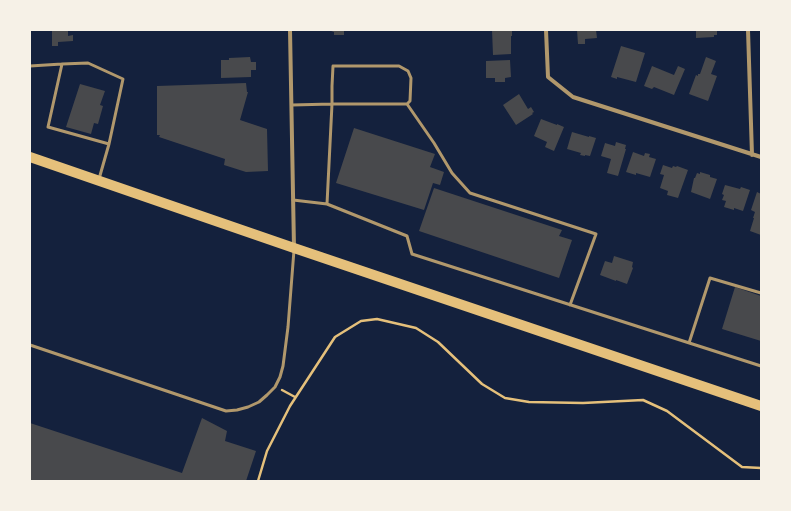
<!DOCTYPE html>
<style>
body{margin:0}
#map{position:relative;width:791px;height:511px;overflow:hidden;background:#14213d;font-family:"Exo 2",sans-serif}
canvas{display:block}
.frame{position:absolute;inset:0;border:31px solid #f6f1e7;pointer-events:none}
</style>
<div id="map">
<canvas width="791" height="511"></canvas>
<div class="frame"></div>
</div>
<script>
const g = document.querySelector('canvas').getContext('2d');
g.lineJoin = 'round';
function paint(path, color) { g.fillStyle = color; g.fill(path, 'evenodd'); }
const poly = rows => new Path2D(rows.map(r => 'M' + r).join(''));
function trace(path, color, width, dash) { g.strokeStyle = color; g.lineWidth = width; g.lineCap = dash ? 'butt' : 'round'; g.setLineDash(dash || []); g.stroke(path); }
paint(poly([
 [52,30,68,30,68,36,73,35,73,41,58,42,58,46,52,46],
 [331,30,344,30,344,35,334,35,334,32,331,31],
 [492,30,512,30,512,36,511,36,511,54,493,55],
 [577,30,596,30,597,38,585,39,585,44,578,44],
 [696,30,717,30,717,35,714,35,714,37,696,38],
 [621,46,645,53,636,82,617,77,617,79,611,77],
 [250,57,251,62,256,62,256,70,251,70,251,77,221,78,221,60,229,60,229,58],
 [706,57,716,61,711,74,717,76,708,101,689,94,696,75,698,76,698,74,700,74],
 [510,60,511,77,505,78,505,82,495,82,495,78,486,78,486,61],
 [652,66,674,75,678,66,685,69,674,95,654,87,652,89,644,86],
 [246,83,247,92,248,92,240,120,267,129,268,171,246,172,224,165,225,159,159,137,160,135,157,135,157,86],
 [80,84,105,91,100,105,103,106,98,124,94,123,91,134,66,127],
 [519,94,528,109,531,107,534,112,532,113,533,114,516,125,503,105],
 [541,119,557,125,557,124,564,127,554,151,545,147,547,142,534,136],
 [354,128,435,154,430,167,444,172,440,185,433,183,424,210,336,183],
 [572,132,589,137,589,136,596,138,590,156,585,155,585,156,580,155,581,153,567,149],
 [616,142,626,145,625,149,626,149,618,176,607,173,611,159,601,156,605,143,615,146],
 [633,152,644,156,645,153,650,154,649,157,656,159,650,177,636,173,636,175,626,172],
 [663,165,672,168,673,166,676,167,677,166,688,170,678,198,667,195,668,191,660,188,664,175,660,174],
 [700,172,710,175,710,177,717,179,710,199,691,192,694,178,695,178,697,173,700,174],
 [725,185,740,189,741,187,750,190,743,211,734,208,734,210,724,207,726,201,722,200,724,195,722,194],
 [434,188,562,230,559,236,572,240,559,278,419,231],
 [757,192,761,194,761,235,750,231,754,218,753,218,755,212,751,210],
 [614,256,633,262,632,267,633,268,627,284,616,280,616,281,600,275,605,261,612,263],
 [735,287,761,296,761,341,722,329],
 [202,418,227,431,225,441,256,451,246,481,30,481,30,423,182,473]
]), '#48494c');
trace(poly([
 [282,390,295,397],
 [258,481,267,451,290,406,335,337,361,321,377,319,416,328,438,342,482,384,505,398,529,402,583,403,643,400,667,411,742,467,761,468]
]), '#e5c07b', 2.5);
trace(poly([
 [62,64,48,127,109,144],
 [30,66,62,64,88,63,123,79,109,144,99,179],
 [333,66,399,66,408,71,411,78,410,101,407,104,332,104,332,86,333,66],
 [407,104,434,143,452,173,470,193,596,234,570,305],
 [292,105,332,104,327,204],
 [293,200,327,204,407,236,412,254,761,366],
 [689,343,710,278,761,293],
 [30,345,226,411,237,410,248,407,259,402,267,395,275,387,280,377,283,366,288,327,294,250]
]), '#b1986c', 3);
trace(poly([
 [290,30,294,248],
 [546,30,548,77,573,97,761,157],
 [748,30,752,155]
]), '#b1986c', 4);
trace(poly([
 [30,157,294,248,761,406]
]), '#e5c07b', 10);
</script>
